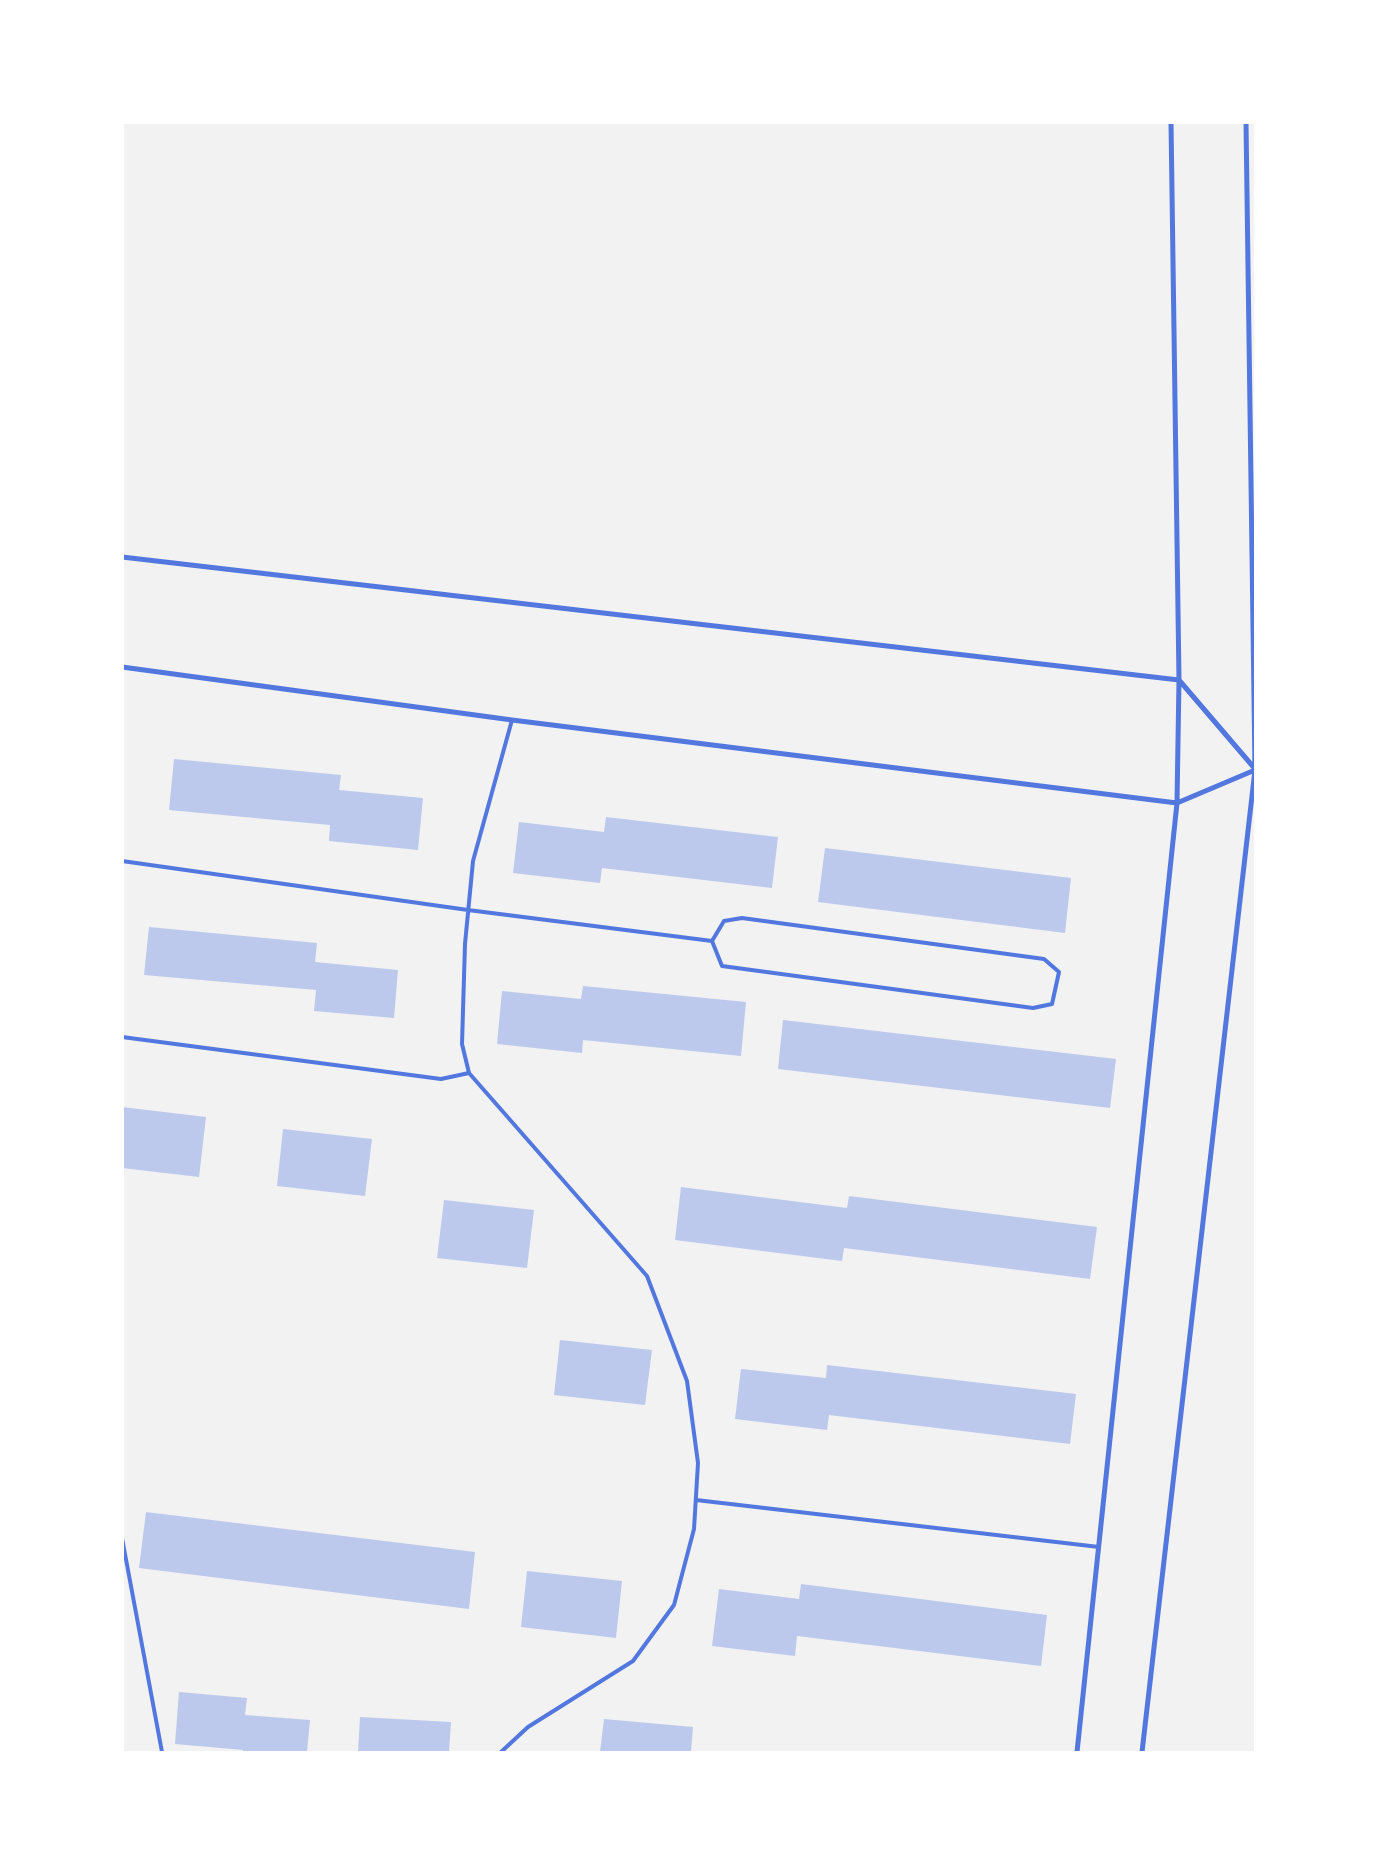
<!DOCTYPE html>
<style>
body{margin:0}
#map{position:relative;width:1378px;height:1875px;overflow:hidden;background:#f2f2f2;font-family:Quicksand,sans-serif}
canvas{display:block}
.frame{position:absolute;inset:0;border:124px solid #fff;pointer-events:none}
</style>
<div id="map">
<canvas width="1378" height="1875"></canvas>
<div class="frame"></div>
</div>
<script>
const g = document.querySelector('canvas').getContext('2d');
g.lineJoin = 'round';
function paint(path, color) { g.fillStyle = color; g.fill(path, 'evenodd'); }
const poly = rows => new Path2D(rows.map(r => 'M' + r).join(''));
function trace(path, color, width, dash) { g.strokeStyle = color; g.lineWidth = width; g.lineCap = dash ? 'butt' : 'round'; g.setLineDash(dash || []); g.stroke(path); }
paint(poly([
 [174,759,341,775,339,790,423,798,418,850,329,841,330,825,169,810],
 [606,817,778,837,772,888,602,868,600,883,513,873,519,822,604,832],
 [825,848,1071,878,1065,933,818,902],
 [149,927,317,943,315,962,398,970,394,1018,314,1011,316,990,144,975],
 [583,986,746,1002,741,1056,583,1040,582,1053,497,1044,502,991,581,999],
 [783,1020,1116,1059,1110,1108,778,1069],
 [122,1107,206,1117,199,1177,122,1168],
 [283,1129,372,1139,365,1196,277,1186],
 [681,1187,847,1208,849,1196,1097,1227,1090,1279,844,1248,842,1261,675,1240],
 [444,1200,534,1210,527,1268,437,1258],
 [560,1340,652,1350,645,1405,554,1395],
 [827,1365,1076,1394,1070,1444,829,1415,827,1430,735,1419,741,1369,826,1378],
 [146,1512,475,1552,469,1609,139,1568],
 [527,1571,622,1581,616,1638,521,1627],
 [801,1584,1047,1615,1041,1666,797,1636,795,1656,712,1646,719,1589,799,1599],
 [179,1692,247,1698,245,1715,310,1720,307,1752,243,1752,243,1750,175,1744],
 [360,1717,451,1722,449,1752,358,1752],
 [604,1719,693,1727,691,1752,600,1752]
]), '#bdc9ec');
trace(poly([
 [122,861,468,910,712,941,722,966,1033,1008,1052,1004,1059,972,1044,959,742,918,724,921,712,941],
 [122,1037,441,1079,469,1073],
 [696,1500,1099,1547],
 [122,1538,162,1752],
 [501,1752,528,1727,633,1661,674,1605,694,1529,698,1463,687,1381,647,1276,469,1073,462,1044,465,944,473,861,512,720]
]), '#5277de', 4);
trace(poly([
 [122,557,1179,680,1256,770],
 [122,667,512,720,1177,803,1255,770],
 [1077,1752,1177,803,1179,680,1171,122],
 [1142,1752,1255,770,1246,122]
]), '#5277de', 5);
</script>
